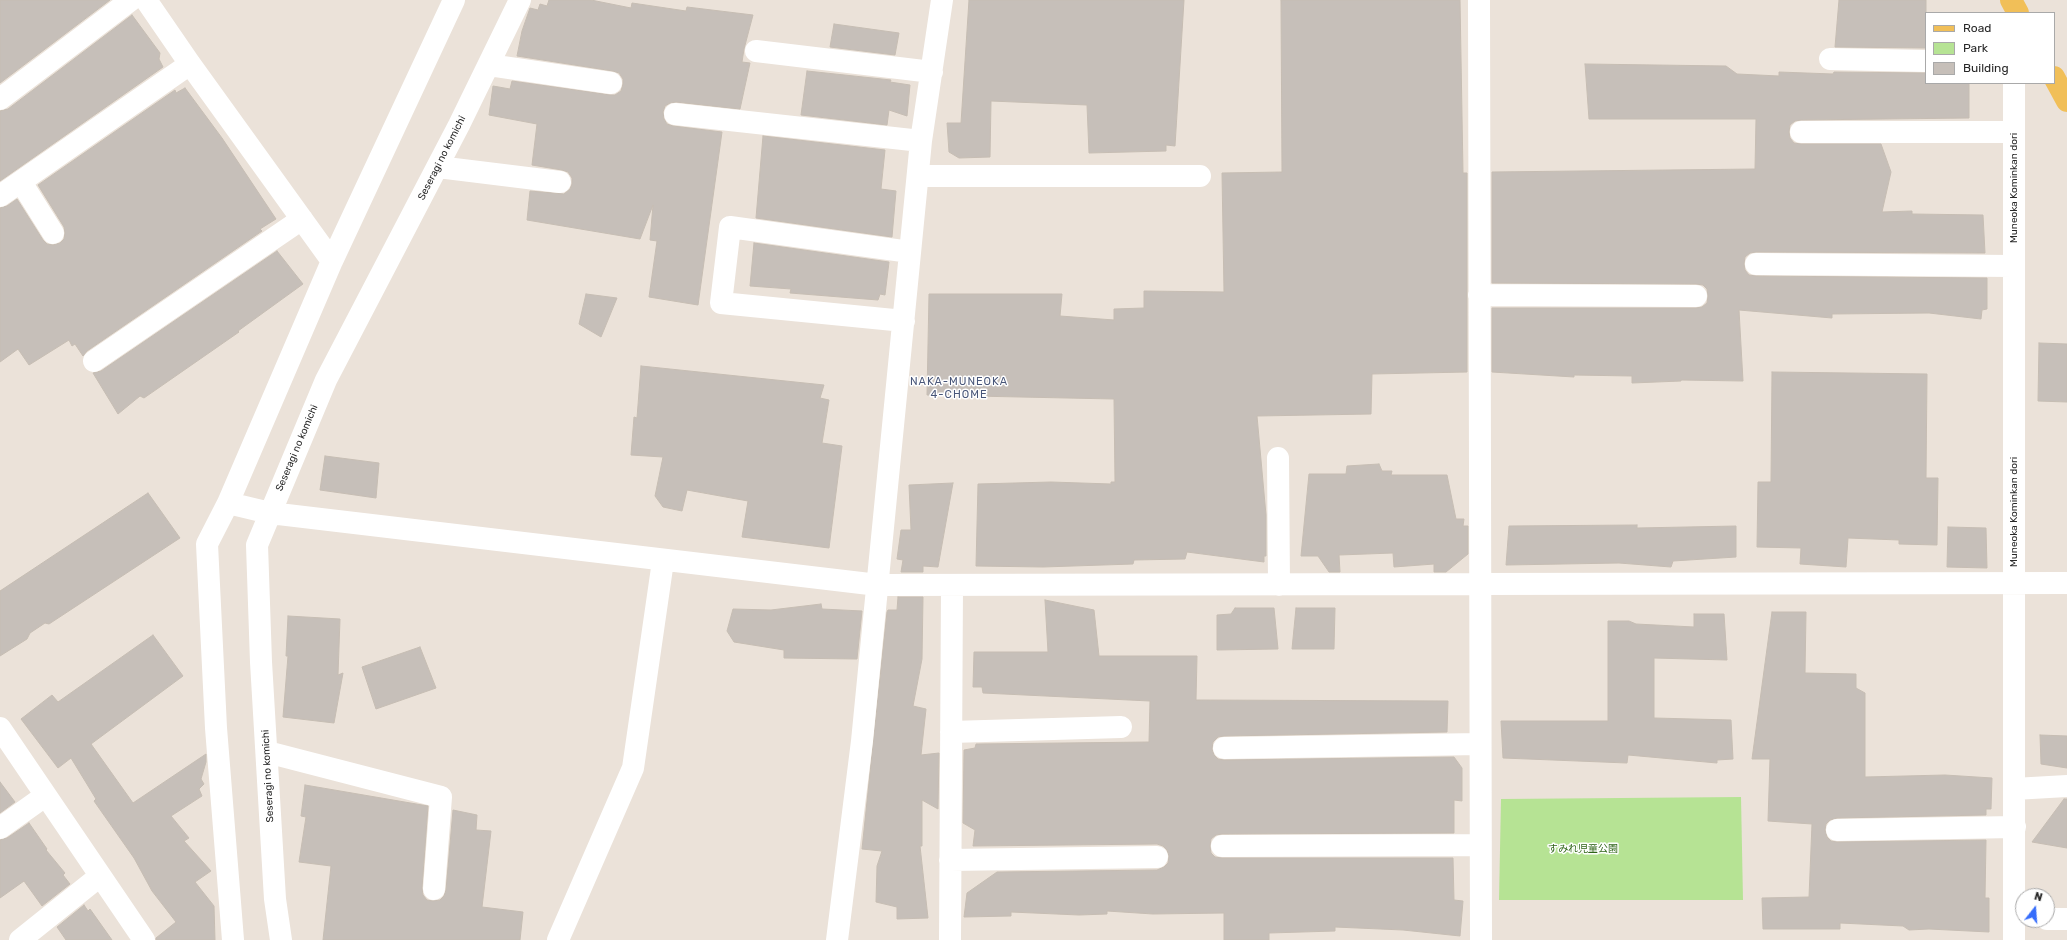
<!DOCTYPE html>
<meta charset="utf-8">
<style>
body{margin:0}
#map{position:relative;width:2067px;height:940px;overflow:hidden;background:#ebe2d9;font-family:Rubik,sans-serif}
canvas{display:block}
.legend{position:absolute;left:1925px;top:12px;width:130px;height:72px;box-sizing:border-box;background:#fff;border:1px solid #a9a9a9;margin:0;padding:5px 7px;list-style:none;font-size:12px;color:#282828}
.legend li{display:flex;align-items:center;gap:8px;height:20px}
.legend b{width:20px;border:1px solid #a9a9a9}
.north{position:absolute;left:2015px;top:888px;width:40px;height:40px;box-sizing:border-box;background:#fff;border:1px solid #a9a9a9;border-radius:50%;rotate:17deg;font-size:11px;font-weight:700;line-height:16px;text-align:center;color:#282828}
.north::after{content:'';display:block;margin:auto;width:14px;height:18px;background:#366dfb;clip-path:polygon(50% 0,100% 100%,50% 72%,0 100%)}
</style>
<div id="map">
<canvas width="2067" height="940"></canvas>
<ul class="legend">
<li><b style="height:5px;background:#f1bf58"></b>Road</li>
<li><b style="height:11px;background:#b6e394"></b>Park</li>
<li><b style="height:11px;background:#c6bfb9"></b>Building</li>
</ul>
<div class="north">N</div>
</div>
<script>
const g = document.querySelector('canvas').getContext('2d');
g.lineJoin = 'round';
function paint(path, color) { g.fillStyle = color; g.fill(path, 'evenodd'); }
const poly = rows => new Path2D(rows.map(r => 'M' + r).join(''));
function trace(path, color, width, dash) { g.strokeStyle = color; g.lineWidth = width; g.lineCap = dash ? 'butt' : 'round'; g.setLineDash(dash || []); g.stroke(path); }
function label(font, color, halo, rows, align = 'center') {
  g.font = font + ' Rubik,"Noto Sans JP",sans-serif'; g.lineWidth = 3; g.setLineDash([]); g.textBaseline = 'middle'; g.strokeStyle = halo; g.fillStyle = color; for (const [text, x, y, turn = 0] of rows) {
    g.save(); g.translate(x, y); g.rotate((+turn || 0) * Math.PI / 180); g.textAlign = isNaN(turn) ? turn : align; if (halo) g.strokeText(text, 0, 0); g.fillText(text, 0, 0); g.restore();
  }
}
paint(poly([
 [1741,797,1743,900,1499,900,1501,799]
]), '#b6e394');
const building = poly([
 [0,0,110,0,0,83,0,0],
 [549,0,591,0,631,8,632,3,686,11,687,7,753,15,744,49,742,62,750,63,740,109,676,102,670,103,665,106,663,112,664,119,667,124,673,126,722,132,698,305,649,297,657,241,650,240,653,205,640,239,527,220,530,191,564,194,570,189,572,184,572,178,568,172,562,170,532,165,537,124,489,115,493,86,510,89,512,81,610,95,615,95,621,91,623,84,623,79,619,73,613,71,517,56,522,31,530,8,538,10,540,4,547,6,549,0],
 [969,0,1184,0,1175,146,1166,145,1166,151,1089,153,1087,105,991,101,990,157,959,158,949,152,947,123,961,123,969,0],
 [1281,0,1460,0,1463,173,1467,173,1467,372,1372,374,1371,414,1257,416,1266,515,1266,556,1264,556,1264,562,1187,552,1185,559,1134,560,1133,564,1043,567,976,566,978,484,1051,482,1111,484,1111,482,1115,482,1114,399,927,395,929,294,1062,294,1060,316,1114,320,1114,309,1144,308,1144,291,1224,292,1222,173,1282,172,1281,0],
 [1839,0,1926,0,1926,48,1835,47,1839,0],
 [132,15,160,53,159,59,163,67,0,181,0,111,8,109,132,15],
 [834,24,899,33,895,55,830,47,834,24],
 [1585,64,1726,66,1737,74,1779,76,1779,72,1833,74,1834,72,1926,73,1926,83,1969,83,1969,118,1801,120,1795,121,1790,125,1789,132,1790,138,1794,143,1801,144,1881,144,1891,172,1882,212,1912,211,1912,214,1983,215,1985,253,1756,252,1750,253,1745,257,1744,264,1745,270,1749,275,1756,276,1987,278,1987,309,1982,310,1981,319,1929,313,1832,314,1832,318,1739,310,1743,381,1681,380,1681,381,1632,383,1632,376,1574,375,1574,377,1492,372,1492,308,1696,308,1702,307,1707,303,1708,296,1707,289,1703,285,1696,284,1492,283,1492,172,1755,169,1756,119,1589,119,1585,64],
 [807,71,891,80,890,82,910,85,907,116,889,110,887,125,801,115,807,71],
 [185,88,222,138,276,219,260,229,262,231,87,351,83,356,75,344,72,346,69,340,29,365,18,349,0,362,0,208,7,206,17,199,43,240,47,244,53,245,60,243,64,239,65,233,64,227,38,185,175,90,176,93,185,88],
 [763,136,885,150,881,189,896,191,892,237,756,218,763,136],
 [754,243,889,262,885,295,880,294,878,300,790,293,791,289,750,286,754,243],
 [277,251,303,284,238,331,239,332,144,398,140,396,118,414,93,373,101,371,277,251],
 [586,294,617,298,601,337,579,324,586,294],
 [2039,343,2067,344,2067,402,2038,401,2039,343],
 [641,366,824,385,820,398,829,400,822,443,842,446,829,548,742,537,748,501,687,490,682,511,663,507,655,496,663,457,631,455,634,417,637,418,641,366],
 [1772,372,1927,374,1926,478,1938,478,1937,545,1899,544,1899,540,1848,538,1846,567,1800,564,1801,548,1757,547,1758,482,1771,482,1772,372],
 [325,456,379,463,376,498,320,490,325,456],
 [1379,464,1382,471,1392,471,1391,475,1447,475,1456,519,1464,519,1463,526,1468,526,1468,554,1446,572,1434,572,1434,564,1394,567,1393,553,1339,555,1340,572,1329,572,1318,556,1301,556,1309,474,1346,474,1347,466,1379,464],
 [953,483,938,567,923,566,923,572,901,572,903,560,897,559,901,530,911,530,909,485,953,483],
 [148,493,180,538,49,624,45,623,30,633,27,639,0,656,0,591,148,493],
 [1637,525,1637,528,1736,526,1736,557,1673,561,1671,567,1619,563,1506,565,1509,526,1637,525],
 [1948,527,1986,528,1987,568,1947,567,1948,527],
 [898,597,923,597,922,659,913,706,926,709,921,755,939,753,938,809,922,800,922,846,920,846,928,918,897,919,897,907,876,902,877,866,882,851,862,849,887,612,888,610,897,610,898,597],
 [1045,600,1094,610,1099,656,1197,656,1196,700,1448,701,1447,732,1224,736,1218,737,1213,742,1212,749,1214,755,1218,759,1224,760,1454,757,1462,768,1462,801,1454,800,1454,833,1222,834,1216,835,1211,839,1210,846,1211,853,1215,857,1222,858,1453,858,1454,900,1463,901,1460,936,1403,930,1335,927,1335,931,1269,933,1269,940,1224,940,1224,913,1153,914,1107,911,1107,914,1079,915,1011,912,1011,916,964,917,967,893,997,872,1157,870,1164,867,1168,863,1169,856,1167,850,1163,846,1157,844,973,846,975,830,963,823,964,750,975,748,976,744,1149,742,1150,701,983,693,982,687,973,687,974,652,1048,652,1045,600],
 [821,604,822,609,862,611,857,659,784,658,784,650,734,642,727,631,733,609,771,610,821,604],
 [1235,608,1274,608,1278,649,1217,650,1217,615,1231,614,1235,608],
 [1296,608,1335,608,1334,649,1292,649,1296,608],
 [1772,612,1806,612,1805,673,1856,674,1856,688,1865,693,1865,777,1945,775,1992,778,1991,809,1986,809,1986,815,1837,818,1830,820,1826,824,1825,830,1827,837,1831,841,1837,842,1986,840,1985,898,1989,898,1989,932,1929,929,1909,930,1903,926,1840,923,1840,929,1763,929,1762,898,1809,897,1812,824,1768,821,1770,759,1752,759,1772,612],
 [1694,614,1724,614,1727,660,1654,658,1654,718,1731,720,1733,759,1717,760,1717,763,1628,755,1627,763,1503,758,1501,721,1608,721,1608,621,1629,621,1636,624,1694,627,1694,614],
 [288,616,340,619,338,675,343,673,334,723,283,717,288,656,286,656,288,616],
 [153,635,183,676,91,744,133,803,206,754,206,762,201,779,204,784,199,789,202,796,171,816,189,838,184,841,211,871,195,882,214,906,215,940,156,940,156,938,176,922,152,891,134,858,94,801,96,799,71,758,58,768,21,719,52,695,58,702,153,635],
 [420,647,436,688,376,709,362,667,420,647],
 [2040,735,2067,736,2067,768,2041,764,2040,735],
 [0,782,15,802,0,813,0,782],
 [305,785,428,806,422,888,423,895,427,900,433,901,440,900,444,896,446,890,453,810,477,815,476,830,491,831,482,907,523,912,520,940,323,940,331,866,299,862,306,817,301,816,305,785],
 [2064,799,2067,799,2067,848,2032,842,2064,799],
 [29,823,47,849,46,850,65,873,63,875,70,884,42,906,24,881,0,898,0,840,7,838,29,823],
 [84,905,88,911,90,909,112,940,66,940,57,927,84,905]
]);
paint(building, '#c6bfb9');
trace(building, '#c6bdb3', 1);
trace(poly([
 [146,0,190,64,332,261],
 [1479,0,1481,940],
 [756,51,932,72],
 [1830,59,1926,61],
 [489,65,611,83],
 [2014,83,2014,940],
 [0,99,131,0],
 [675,114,921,141],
 [1801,132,2014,132],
 [438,167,560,182],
 [918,176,1200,176],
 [21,182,53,233],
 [0,196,190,64],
 [1756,264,2014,266],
 [1479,295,1696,296],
 [904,321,721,303,730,227,910,252],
 [94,361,302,219],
 [1278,458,1279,585],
 [228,503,270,513,878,585,2067,583],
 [0,728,144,940],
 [951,732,1121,727],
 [1224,748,1480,744],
 [267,752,441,797,434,889],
 [2014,789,2067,786],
 [0,828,45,796],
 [1837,830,2015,827],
 [1222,846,1480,845],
 [950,860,1157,857],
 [2047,919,2067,919],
 [20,940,100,876],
 [233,940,216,728,207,544,228,503,332,261,454,0],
 [281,940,275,899,261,662,257,545,326,380,459,125,520,0],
 [558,940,633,768,663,561],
 [837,940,862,741,921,141,942,0],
 [950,940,952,586]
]), '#fff', 22);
trace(poly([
 [2011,0,2018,13],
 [2054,77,2067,101]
]), '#f1bf58', 22);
label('10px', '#282828', '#fff', [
 ["Seseragi no komichi",442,158,-63],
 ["Muneoka Kominkan dori",2014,188,-90],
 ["Seseragi no komichi",297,448,-67],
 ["Muneoka Kominkan dori",2014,512,-90],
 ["Seseragi no komichi",268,776,-93]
]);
label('10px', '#2f6518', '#fff', [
 ["すみれ児童公園",1583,849]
]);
g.letterSpacing = '1px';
label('11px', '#485679', '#fff', [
 ["NAKA-MUNEOKA",959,382],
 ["4-CHOME",959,395]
]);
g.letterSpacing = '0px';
</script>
